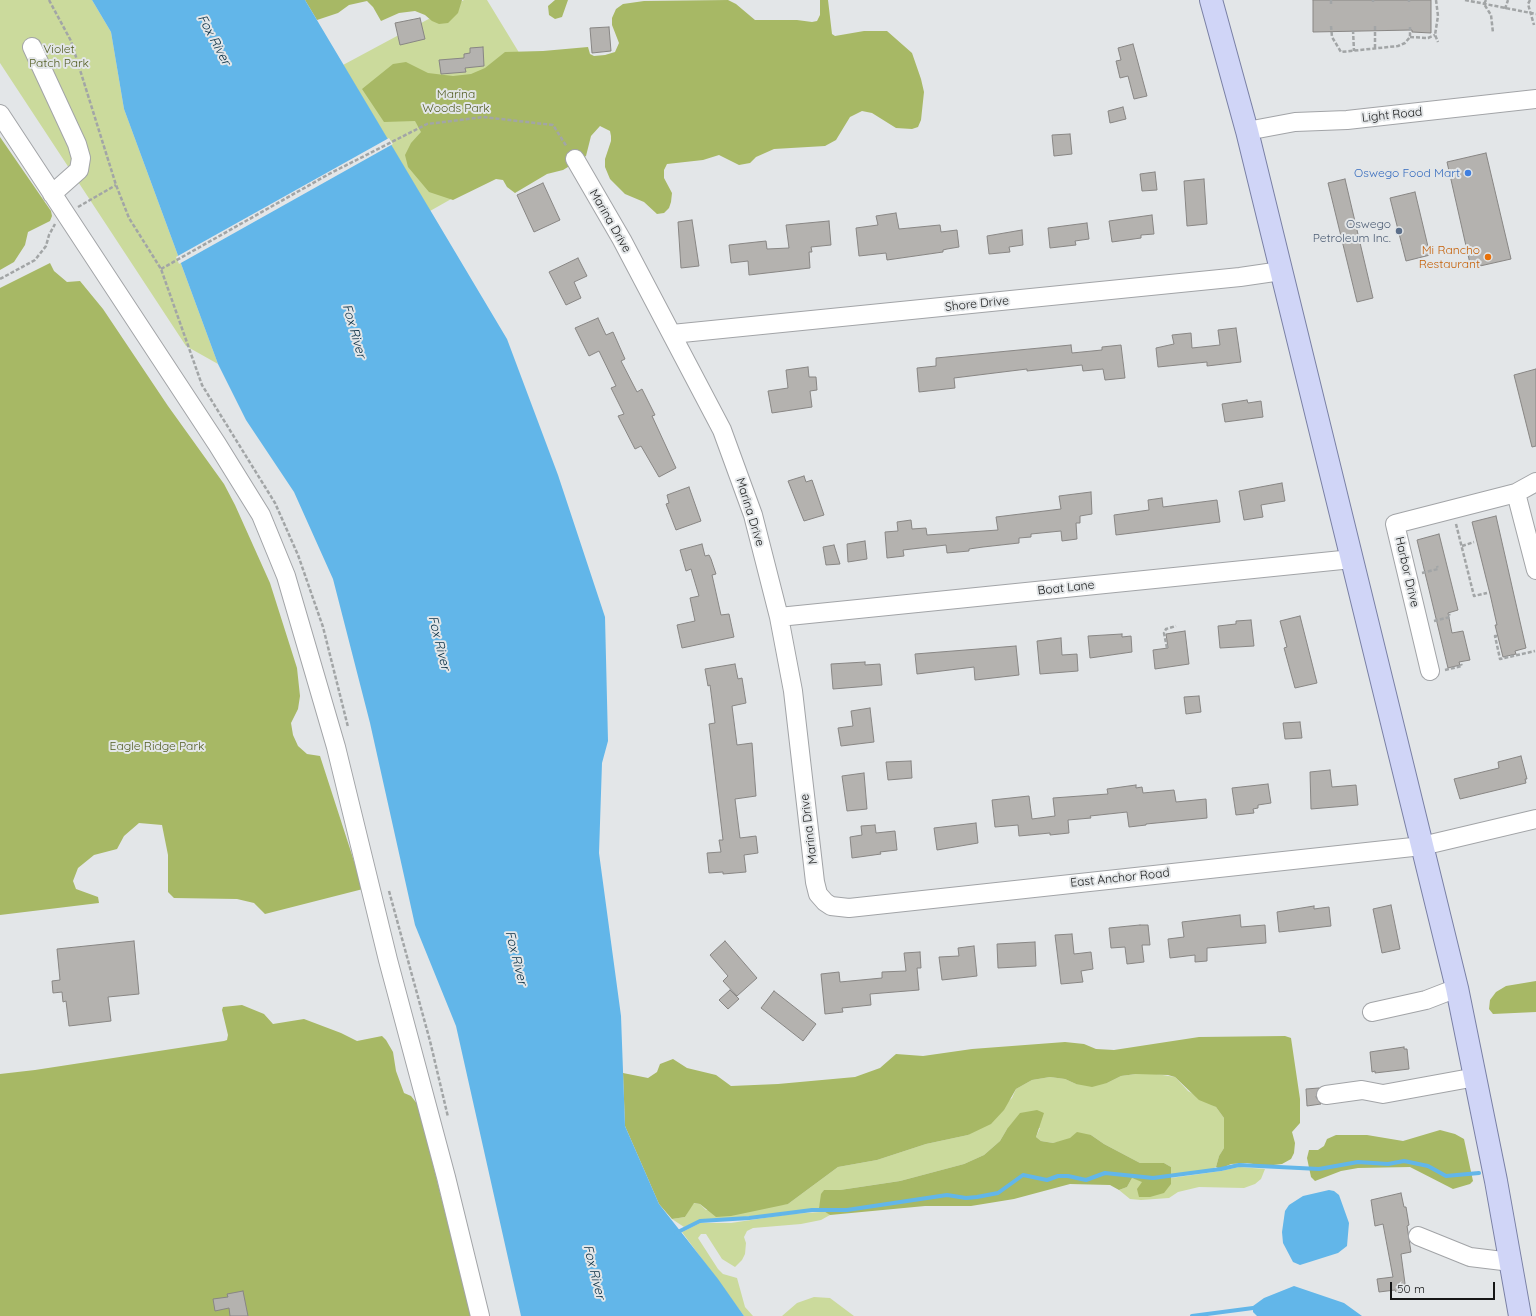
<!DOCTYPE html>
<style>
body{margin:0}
#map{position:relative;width:1536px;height:1316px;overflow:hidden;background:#e3e6e8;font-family:Quicksand,sans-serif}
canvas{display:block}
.scale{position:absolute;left:1390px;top:1282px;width:105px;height:18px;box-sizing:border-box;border:2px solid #151616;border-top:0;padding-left:5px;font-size:12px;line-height:14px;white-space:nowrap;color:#151616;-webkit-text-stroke:3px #e3e6e8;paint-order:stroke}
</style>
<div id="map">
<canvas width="1536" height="1316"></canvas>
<div class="scale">50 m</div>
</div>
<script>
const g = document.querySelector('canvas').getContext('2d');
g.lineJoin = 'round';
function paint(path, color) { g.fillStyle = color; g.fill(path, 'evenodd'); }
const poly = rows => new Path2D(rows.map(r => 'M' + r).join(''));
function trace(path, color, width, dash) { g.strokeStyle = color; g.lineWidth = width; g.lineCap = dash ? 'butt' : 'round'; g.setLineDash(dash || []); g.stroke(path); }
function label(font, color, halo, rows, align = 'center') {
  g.font = font + ' Quicksand,sans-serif'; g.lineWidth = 4; g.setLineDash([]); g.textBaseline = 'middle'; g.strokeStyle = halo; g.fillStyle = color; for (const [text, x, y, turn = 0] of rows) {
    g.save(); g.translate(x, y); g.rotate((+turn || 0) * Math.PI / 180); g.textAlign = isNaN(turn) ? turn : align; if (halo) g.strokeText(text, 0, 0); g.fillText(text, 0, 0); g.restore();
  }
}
paint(poly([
 [0,0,92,0,111,32,124,109,218,364,186,346,0,63],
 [464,0,487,0,568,133,430,211,343,65],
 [1136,1074,1156,1074,1175,1077,1188,1091,1216,1107,1224,1118,1224,1148,1219,1156,1216,1167,1209,1170,1171,1175,1171,1167,1164,1163,1140,1163,1104,1144,1091,1135,1053,1143,1041,1141,1036,1137,1040,1128,1007,1129,1000,1141,984,1155,964,1164,900,1181,840,1190,824,1190,819,1208,757,1216,702,1220,684,1227,672,1219,685,1217,693,1203,700,1204,706,1210,788,1204,838,1167,877,1160,926,1144,968,1135,1012,1098,1016,1089,1032,1080,1050,1077,1065,1079,1076,1084,1107,1083,1121,1076],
 [1239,1167,1265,1169,1261,1179,1255,1184,1244,1188,1199,1187,1178,1192,1169,1198,1141,1200,1130,1199,1119,1190,1127,1187,1132,1178,1142,1181,1142,1185,1171,1184,1171,1178,1221,1171],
 [821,1212,827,1212,830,1215,821,1220,801,1224,753,1228,747,1231,744,1237,746,1243,745,1254,742,1260,735,1267,722,1259,706,1234,701,1234,698,1238,718,1269,723,1274,737,1278,745,1307,753,1316,744,1316,682,1232,700,1223,731,1223,791,1214],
 [814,1297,830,1298,854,1316,782,1316,797,1303]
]), '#cbda9c');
paint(poly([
 [305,0,462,0,458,13,448,23,439,24,432,21,425,15,415,11,399,13,381,21,373,7,367,1,349,5,338,13,317,20],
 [555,0,568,0,562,17,555,19,549,15,548,6],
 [728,0,736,4,755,20,797,20,812,22,817,21,820,15,820,0,828,0,832,34,835,36,864,31,887,31,912,53,921,79,924,92,921,120,918,127,912,129,896,128,872,113,862,111,850,117,836,140,825,146,774,149,756,157,750,163,739,165,719,155,703,160,667,164,664,170,664,178,672,193,671,202,669,208,664,213,657,214,644,202,625,194,610,179,605,167,605,159,611,141,611,136,610,131,600,126,591,136,586,156,563,170,547,174,515,193,507,187,503,180,496,179,453,200,429,192,408,167,405,155,411,143,421,132,415,121,384,122,362,89,393,64,406,62,428,73,453,76,471,74,485,68,505,52,543,51,588,47,590,54,594,56,605,55,615,52,619,43,612,25,612,18,616,9,623,4,644,1],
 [0,137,51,211,52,216,50,221,28,232,25,245,14,262,0,270],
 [50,263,54,271,67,282,80,281,103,309,168,406,224,484,235,505,270,583,297,668,300,696,298,709,291,723,293,735,298,746,307,754,320,756,363,889,265,914,254,903,237,899,174,898,168,892,168,855,162,825,139,823,124,836,117,849,94,855,78,868,73,881,76,889,98,897,99,903,0,915,0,288],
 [1536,981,1536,1012,1493,1014,1489,1009,1490,1000,1496,992,1506,986],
 [242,1005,264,1014,273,1024,304,1019,341,1033,357,1041,382,1036,386,1040,393,1052,396,1071,404,1093,411,1096,418,1105,471,1316,0,1316,0,1074,35,1070,224,1041,227,1040,228,1035,222,1010,223,1007],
 [1285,1036,1291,1038,1300,1099,1300,1123,1292,1132,1295,1143,1294,1153,1291,1159,1282,1164,1265,1166,1247,1163,1231,1164,1220,1169,1216,1167,1219,1156,1224,1148,1224,1118,1216,1107,1199,1100,1175,1077,1168,1075,1136,1074,1121,1076,1107,1083,1092,1087,1076,1084,1065,1079,1050,1077,1032,1080,1016,1089,1004,1110,991,1124,968,1135,926,1144,877,1160,838,1167,788,1204,731,1216,716,1217,700,1204,694,1203,685,1217,672,1219,659,1204,625,1126,623,1073,648,1078,657,1072,660,1064,673,1059,687,1068,716,1075,731,1086,778,1084,855,1077,880,1068,896,1054,923,1056,972,1049,1065,1042,1084,1044,1096,1049,1114,1050,1199,1037],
 [1037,1110,1044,1113,1036,1137,1041,1141,1053,1143,1070,1138,1077,1132,1091,1135,1104,1144,1140,1163,1164,1163,1171,1167,1171,1184,1164,1193,1150,1197,1139,1197,1137,1189,1142,1182,1132,1178,1127,1187,1119,1190,1110,1185,1070,1184,1014,1199,971,1206,925,1206,830,1215,819,1208,821,1194,824,1190,840,1190,900,1181,964,1164,984,1155,1000,1141,1007,1129,1020,1113],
 [1440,1130,1455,1134,1464,1139,1473,1181,1470,1184,1453,1189,1410,1167,1358,1168,1341,1171,1315,1181,1311,1177,1307,1158,1309,1150,1318,1150,1324,1146,1327,1139,1336,1135,1367,1135,1403,1141]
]), '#a7b865');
paint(poly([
 [92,0,305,0,507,339,558,475,605,617,608,741,602,763,599,853,621,1016,625,1126,659,1204,718,1279,744,1316,521,1316,456,1026,415,925,370,723,333,579,294,492,246,420,218,364,124,109,111,32],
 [1329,1190,1334,1191,1339,1195,1349,1223,1347,1246,1338,1253,1300,1265,1293,1262,1283,1243,1282,1232,1285,1211,1289,1205,1303,1196],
 [1294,1286,1344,1303,1362,1316,1257,1316,1253,1312,1253,1306,1264,1298]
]), '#62b6e9');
paint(poly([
 [389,138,393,144,179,264,176,257]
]), '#e3e6e8');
trace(poly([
 [676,1233,700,1221,749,1218,812,1210,847,1210,947,1195,966,1198,977,1197,998,1193,1023,1175,1047,1180,1058,1176,1068,1176,1086,1180,1105,1173,1153,1178,1221,1169,1239,1165,1319,1169,1358,1162,1388,1164,1404,1161,1428,1166,1446,1176,1479,1173],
 [1192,1316,1253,1308]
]), '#62b6e9', 4);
const building = poly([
 [1313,0,1431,0,1431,33,1412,32,1412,30,1313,32,1313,0],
 [420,18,425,39,400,45,395,23,420,18],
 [609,27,611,51,592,53,590,28,609,27],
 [1133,44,1147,96,1134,99,1128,76,1120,78,1116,61,1121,60,1118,48,1133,44],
 [483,47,484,66,465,68,466,72,441,74,439,60,464,58,464,54,470,53,470,48,483,47],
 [1123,107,1126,119,1110,123,1108,111,1123,107],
 [1070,134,1072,154,1054,156,1052,135,1070,134],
 [1486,153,1511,259,1471,268,1447,162,1486,153],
 [1155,172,1157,190,1142,191,1140,174,1155,172],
 [1204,179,1207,224,1187,226,1184,181,1204,179],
 [1345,179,1373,298,1357,302,1328,183,1345,179],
 [543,183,560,220,534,232,517,195,543,183],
 [1415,192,1430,255,1406,261,1390,198,1415,192],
 [896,213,899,229,940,225,941,232,957,230,959,247,947,249,943,250,943,252,887,260,886,253,859,256,856,228,878,225,876,216,896,213],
 [1152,215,1154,234,1141,235,1141,238,1112,242,1109,221,1152,215],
 [692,220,699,266,681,268,678,222,692,220],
 [829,221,831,245,811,247,812,252,809,252,810,268,749,275,748,261,731,263,729,245,766,241,767,249,789,248,786,225,829,221],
 [1087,223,1089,239,1075,241,1076,245,1050,248,1048,228,1087,223],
 [1022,230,1023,245,1009,247,1010,252,989,254,987,236,1022,230],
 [578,258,587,276,574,282,581,298,566,305,549,272,578,258],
 [598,318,606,335,613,332,625,359,621,361,637,392,642,389,655,415,652,416,676,468,659,477,641,446,635,449,618,416,624,414,611,388,616,386,599,351,589,356,575,328,598,318],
 [1236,328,1241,362,1207,366,1207,362,1158,367,1156,348,1174,344,1172,335,1191,333,1192,348,1220,345,1218,330,1236,328],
 [1071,345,1072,353,1102,350,1102,347,1121,345,1125,378,1105,380,1103,369,1083,371,1082,365,1027,371,1027,369,954,378,955,388,919,392,917,368,936,366,936,358,1071,345],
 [808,367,809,377,816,377,817,390,810,391,812,407,772,413,768,391,788,388,786,370,808,367],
 [1536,369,1536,446,1532,447,1514,375,1536,369],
 [1247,400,1248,403,1261,401,1263,417,1225,422,1222,404,1247,400],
 [804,476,806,482,812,480,824,515,804,521,788,481,804,476],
 [1282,483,1285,501,1261,505,1263,517,1244,520,1239,491,1282,483],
 [689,487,701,521,676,530,666,504,669,503,667,495,689,487],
 [1091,492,1092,514,1080,516,1080,523,1076,523,1077,539,1062,541,1061,531,1031,534,1031,537,1019,538,1019,543,983,547,969,549,969,551,947,553,946,545,903,550,904,556,887,558,885,532,898,531,897,522,911,520,912,529,926,528,927,535,998,530,996,517,1061,509,1059,496,1091,492],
 [1162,498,1163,507,1217,500,1220,522,1116,535,1114,515,1149,510,1148,500,1162,498],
 [1496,516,1526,648,1515,651,1516,654,1503,657,1495,625,1497,625,1490,594,1472,522,1496,516],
 [1439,534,1458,610,1448,613,1452,633,1463,631,1470,660,1459,662,1460,665,1448,668,1417,540,1439,534],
 [865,541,867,559,848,562,847,544,865,541],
 [702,544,705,556,709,555,711,559,716,574,712,575,721,615,729,614,734,637,682,648,677,625,695,621,690,598,699,596,691,569,686,571,680,550,702,544],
 [834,545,840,564,826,565,823,547,834,545],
 [1300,616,1317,683,1295,688,1284,648,1287,647,1280,621,1300,616],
 [1251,620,1254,646,1220,648,1218,626,1236,624,1236,621,1251,620],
 [1185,631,1189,664,1155,669,1153,650,1168,648,1166,634,1185,631],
 [1122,634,1122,637,1131,636,1132,652,1090,658,1088,636,1122,634],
 [1061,638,1062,655,1077,654,1078,671,1040,674,1037,641,1061,638],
 [1016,646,1019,675,975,680,974,667,917,674,915,654,1016,646],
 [865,662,865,665,880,664,882,685,833,689,831,664,865,662],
 [735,664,738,679,742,678,746,703,732,706,737,745,752,743,756,796,735,799,740,838,756,836,758,853,744,855,746,872,723,874,723,872,709,873,707,853,721,852,719,840,723,840,709,724,715,723,710,685,708,686,705,669,735,664],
 [1199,696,1201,712,1186,714,1184,697,1199,696],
 [870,708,874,742,841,746,838,728,853,726,851,711,870,708],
 [1300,722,1302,738,1285,739,1283,723,1300,722],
 [1521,756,1527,779,1525,779,1526,783,1460,799,1454,779,1499,768,1498,762,1521,756],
 [911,761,912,778,888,780,886,762,911,761],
 [1330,770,1332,787,1356,785,1358,805,1311,809,1310,772,1330,770],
 [864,773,867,809,847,811,842,776,864,773],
 [1268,784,1271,803,1258,805,1258,808,1253,809,1254,813,1236,815,1232,788,1268,784],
 [1136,785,1136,788,1142,787,1143,793,1174,790,1176,802,1206,799,1207,818,1146,824,1146,825,1129,827,1127,812,1090,816,1091,818,1068,820,1069,833,1050,835,1050,833,1019,836,1018,825,995,827,992,800,1029,796,1032,819,1055,816,1053,798,1108,794,1107,789,1136,785],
 [976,823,978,843,937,850,934,828,976,823],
 [875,825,876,833,895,831,897,850,880,852,881,854,852,858,850,837,862,835,861,826,875,825],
 [1391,905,1400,949,1382,953,1373,909,1391,905],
 [1314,906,1314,909,1329,907,1331,926,1279,932,1277,912,1314,906],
 [1240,915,1241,927,1265,925,1266,943,1207,948,1207,961,1195,962,1195,955,1170,958,1168,939,1184,937,1182,922,1240,915],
 [1140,925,1148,925,1150,945,1142,945,1144,962,1127,964,1125,947,1111,948,1109,928,1140,925],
 [1072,934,1074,954,1091,952,1093,969,1081,971,1083,982,1061,984,1055,935,1072,934],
 [134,941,139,994,108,997,111,1021,69,1026,66,1001,63,1002,62,992,53,993,52,981,60,980,57,949,134,941],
 [725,941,757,978,737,996,723,981,728,976,710,955,725,941],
 [1035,942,1036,966,998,968,997,944,1035,942],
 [974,946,977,976,942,980,939,957,959,956,958,948,974,946],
 [920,952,921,968,917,968,919,990,870,994,871,1005,842,1008,843,1012,825,1014,821,974,839,972,840,982,882,978,882,972,906,971,904,953,920,952],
 [730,990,739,999,728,1009,719,1000,730,990],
 [774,991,816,1024,803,1041,761,1008,774,991],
 [1404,1047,1404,1049,1407,1049,1409,1069,1375,1073,1375,1071,1372,1072,1370,1052,1404,1047],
 [1319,1088,1316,1097,1321,1104,1307,1106,1306,1089,1319,1088],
 [1401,1193,1404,1207,1406,1207,1409,1225,1407,1226,1411,1252,1401,1254,1406,1291,1396,1292,1395,1290,1379,1292,1377,1279,1393,1277,1383,1224,1375,1226,1371,1200,1401,1193],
 [243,1291,248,1316,230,1316,229,1308,215,1311,213,1299,228,1297,227,1294,243,1291]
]);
paint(building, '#b4b2af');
trace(building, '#888684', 1);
const minor = poly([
 [32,47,77,144,81,158,79,170,52,194],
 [0,114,217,444,261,515,286,576,336,747,388,960,446,1177,480,1316],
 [1247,131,1295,122,1347,120,1536,99],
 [575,159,622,240,722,430,753,515,779,617,793,691,815,882,818,894,825,902,831,906,849,908,1422,846,1536,819],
 [672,334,1240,277,1281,271],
 [1536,482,1516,493,1536,570],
 [779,617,1352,559],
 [1430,671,1395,524,1516,493],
 [1372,1012,1426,1000,1457,988],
 [1326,1095,1362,1090,1383,1094,1476,1077],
 [1418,1236,1470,1257,1511,1262]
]);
const major = poly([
 [1211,0,1247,131,1457,988,1496,1181,1520,1316]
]);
trace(minor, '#a2a4a7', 20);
trace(major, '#7a80a5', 24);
trace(poly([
 [49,0,71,41,116,185,129,218,161,269,202,385,275,503,298,555,323,627,348,727],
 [1436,0,1438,16,1435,35,1438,42],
 [1465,0,1536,14],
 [1486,0,1484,4,1491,15,1493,33],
 [1530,0,1528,4,1534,25],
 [1373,2,1373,0],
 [1409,2,1409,0],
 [1331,4,1331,0],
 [1505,9,1508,0],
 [1331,26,1332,37,1341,52,1398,46,1405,43,1410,37,1410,27],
 [1375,26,1375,49],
 [1353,30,1354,51],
 [1410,37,1428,38,1435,35],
 [78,207,116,185],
 [161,269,329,174,427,124,483,117,553,125,567,147],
 [0,279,35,260,46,246,49,235,55,224],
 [1456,524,1474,596,1487,593],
 [1462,546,1474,542],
 [1422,573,1438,569,1437,566],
 [1434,621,1450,617,1449,614],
 [1497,636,1495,636,1500,659,1535,651],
 [1167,648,1164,633,1166,629,1176,626],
 [1445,670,1462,666,1461,664],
 [389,891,430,1041,448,1117]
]), '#a2a5a6', 2.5, [4, 2]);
trace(minor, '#fff', 18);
trace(major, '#d0d5f7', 22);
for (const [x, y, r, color] of [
 [1468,173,4,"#3f7fe0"],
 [1399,231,4,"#5c6f8a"],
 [1488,257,4,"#e8710a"]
]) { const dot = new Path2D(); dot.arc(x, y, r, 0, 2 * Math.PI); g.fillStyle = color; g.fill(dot); trace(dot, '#e3e6e8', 1.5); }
label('12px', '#535e23', '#e3e6e8', [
 ["Violet",59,49],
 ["Patch Park",59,63],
 ["Marina",456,94],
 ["Woods Park",456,108],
 ["Eagle Ridge Park",157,746]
]);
label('12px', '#151616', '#e3e6e8', [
 ["Light Road",1392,115,-6],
 ["Marina Drive",610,221,60],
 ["Shore Drive",977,304,-6],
 ["Marina Drive",750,512,73],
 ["Harbor Drive",1407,572,77],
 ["Boat Lane",1066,588,-6],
 ["Marina Drive",809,829,-97],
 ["East Anchor Road",1120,878,-6]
]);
label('12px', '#366cbe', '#e3e6e8', [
 ["Oswego Food Mart",1460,173]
], 'right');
label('12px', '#4e5e75', '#e3e6e8', [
 ["Oswego",1391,224],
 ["Petroleum Inc.",1391,238]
], 'right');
label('12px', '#c56008', '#e3e6e8', [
 ["Mi Rancho",1480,250],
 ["Restaurant",1480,264]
], 'right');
label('italic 13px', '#072d42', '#e3e6e8', [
 ["Fox River",214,40,62],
 ["Fox River",354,331,74],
 ["Fox River",439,643,76],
 ["Fox River",516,958,76],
 ["Fox River",594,1272,76]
]);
</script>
